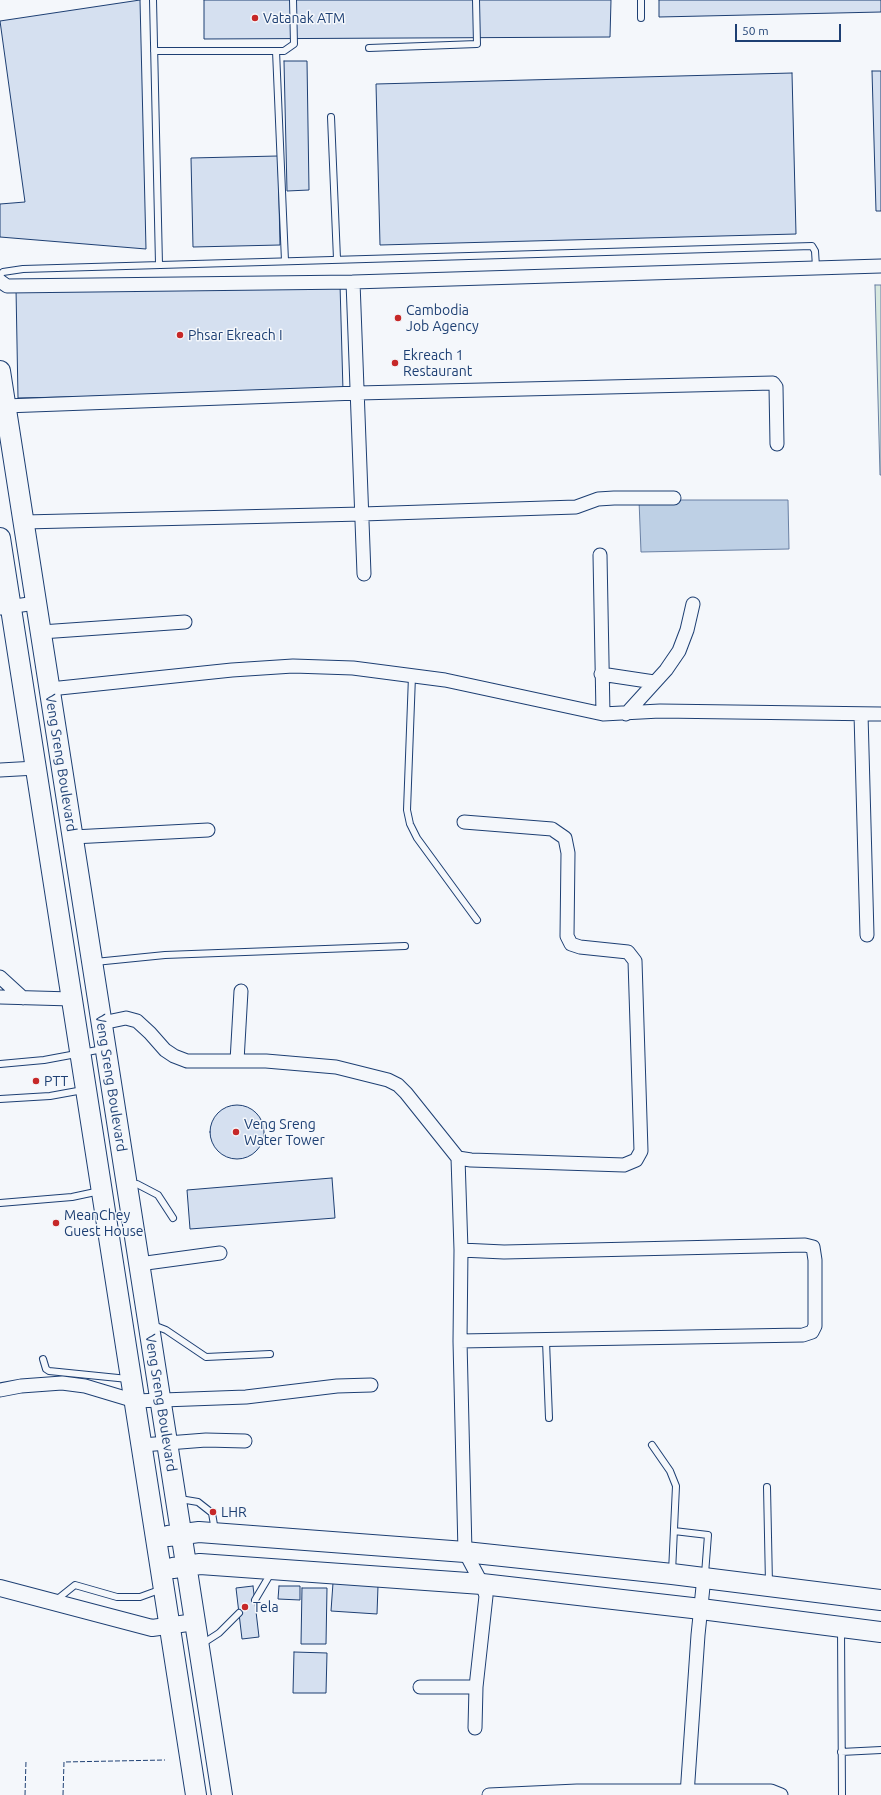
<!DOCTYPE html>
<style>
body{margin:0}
#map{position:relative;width:881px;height:1795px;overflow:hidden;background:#f4f7fb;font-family:Ubuntu,sans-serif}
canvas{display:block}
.scale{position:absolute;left:735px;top:24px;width:106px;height:18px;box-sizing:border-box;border:2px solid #1d3f73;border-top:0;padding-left:5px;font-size:12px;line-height:14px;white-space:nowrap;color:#1d3f73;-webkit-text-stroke:3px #f4f7fb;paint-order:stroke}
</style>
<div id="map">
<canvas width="881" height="1795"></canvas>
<div class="scale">50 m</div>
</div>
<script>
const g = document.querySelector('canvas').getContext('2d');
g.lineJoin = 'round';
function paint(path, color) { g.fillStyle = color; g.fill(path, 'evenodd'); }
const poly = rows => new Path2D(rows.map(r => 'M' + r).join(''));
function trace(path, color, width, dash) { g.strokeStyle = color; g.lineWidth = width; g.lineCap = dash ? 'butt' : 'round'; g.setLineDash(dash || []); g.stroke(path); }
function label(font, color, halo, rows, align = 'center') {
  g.font = font + ' Ubuntu,sans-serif'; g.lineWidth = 3; g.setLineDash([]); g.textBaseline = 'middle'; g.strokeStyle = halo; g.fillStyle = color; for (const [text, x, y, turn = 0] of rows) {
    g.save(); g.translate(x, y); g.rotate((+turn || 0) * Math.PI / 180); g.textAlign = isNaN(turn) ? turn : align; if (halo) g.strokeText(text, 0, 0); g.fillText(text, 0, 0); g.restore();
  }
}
const green = poly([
 [875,285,881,285,881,475,880,475,875,285]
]);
paint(green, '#d7e8df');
trace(green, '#687fa3', 1);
const water = poly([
 [639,500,788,500,789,549,641,552,639,500]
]);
paint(water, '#bed0e5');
trace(water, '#687fa3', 1);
const building = poly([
 [140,0,146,249,0,237,0,204,25,202,0,21,140,0],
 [204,0,611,0,610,37,204,39,204,0],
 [659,0,881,0,881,12,659,17,659,0],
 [284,61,307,61,309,190,287,191,284,61],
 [872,71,881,71,881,211,876,211,872,71],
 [792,73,796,234,380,245,376,84,792,73],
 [278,156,280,245,193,247,191,158,278,156],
 [340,284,343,391,18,398,16,289,340,284],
 '210 1132a27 27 0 1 1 54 0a27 27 0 1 1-54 0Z',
 [332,1178,335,1218,190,1229,187,1190,332,1178],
 [333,1583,378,1586,377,1614,331,1611,333,1583],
 [253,1586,259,1637,242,1639,236,1588,253,1586],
 [279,1586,300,1586,300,1600,278,1599,279,1586],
 [302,1588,327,1588,326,1644,301,1644,302,1588],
 [294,1652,327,1653,326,1693,293,1693,294,1652]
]);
paint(building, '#d5e0f0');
trace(building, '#1d3f73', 1);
const service = poly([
 [153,0,159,264],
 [641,0,641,18],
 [369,48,477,44,476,0],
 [154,51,284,51,294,44,293,0],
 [276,51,285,261],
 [331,117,337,259],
 [0,275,3,272,23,269,812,246,815,251,816,267],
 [412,676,407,810,410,824,417,838,477,920],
 [95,962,165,955,405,946],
 [0,1064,44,1060,103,1049],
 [0,1099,50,1096,83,1090],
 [130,1186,137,1184,158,1195,173,1218],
 [0,1203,72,1197,100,1191],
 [153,1325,166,1330,206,1357,270,1354],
 [546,1341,549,1418],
 [43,1359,46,1369,49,1371,128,1379],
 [652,1445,670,1471,676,1486,672,1572],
 [767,1487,769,1584],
 [180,1499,198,1502,212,1513,215,1531],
 [674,1531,708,1535,705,1574],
 [255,1600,271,1573],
 [55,1601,75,1585,117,1597,140,1597,162,1589],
 [841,1629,842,1795],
 [202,1644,219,1633,239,1613],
 [841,1752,881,1750]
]);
const minor = poly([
 [0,281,7,286,353,282,881,266],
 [353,282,364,574],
 [5,406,358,393,773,383,776,387,777,444],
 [24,522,362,514,576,507,598,499,614,498,674,498],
 [600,555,603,714],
 [0,608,36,603],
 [41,632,185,622],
 [601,674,654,682],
 [50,689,232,670,293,666,353,668,445,680,603,714,660,711,881,714],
 [626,714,666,670,679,651,687,630,693,604],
 [861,714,867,935],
 [0,770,36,768],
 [73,837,208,830],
 [0,977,23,998],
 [0,997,72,999],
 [102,1023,126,1018,137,1021,150,1033,165,1050,174,1056,187,1061,266,1061,336,1067,388,1080,398,1085,406,1093,458,1158,471,1160,624,1165,636,1160,641,1151,635,961,628,952,580,947,571,944,567,936,568,853,565,838,552,829,464,822],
 [237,1061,241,991],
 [458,1158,461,1250,460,1341],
 [461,1250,504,1252,805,1245,813,1247,815,1260,815,1326,812,1332,803,1335,460,1341,465,1552,482,1584,486,1596,476,1687,475,1728],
 [139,1264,220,1253],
 [0,1390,21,1386,62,1383,85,1386,135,1401,246,1397,337,1386,371,1385],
 [142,1445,206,1440,245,1441],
 [420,1687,476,1687],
 [489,1795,577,1791,771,1791,781,1795],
 [687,1795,698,1635,704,1577]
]);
const tertiary = poly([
 [0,1588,152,1628,195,1622]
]);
const primary = poly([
 [0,371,222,1795],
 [0,538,196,1795],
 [168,1536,199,1532,465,1552,672,1574,881,1600],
 [173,1568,200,1564,482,1584,701,1609,881,1632]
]);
trace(service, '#1d3f73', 8);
trace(minor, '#1d3f73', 15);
trace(tertiary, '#1d3f73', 18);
trace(primary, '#1d3f73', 22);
trace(service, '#f4f7fb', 6);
trace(minor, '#f4f7fb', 13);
trace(tertiary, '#f4f7fb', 16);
trace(primary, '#f4f7fb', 20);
trace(poly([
 [25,1795,26,1761],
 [63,1795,64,1762,165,1760]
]), '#1d3f73', 1, [5, 2]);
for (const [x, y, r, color] of [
 [255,18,4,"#c62828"],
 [398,318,4,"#c62828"],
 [180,335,4,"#c62828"],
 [395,363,4,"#c62828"],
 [36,1081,4,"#c62828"],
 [236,1132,4,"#c62828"],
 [56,1223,4,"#c62828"],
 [213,1512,4,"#c62828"],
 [245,1607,4,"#c62828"]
]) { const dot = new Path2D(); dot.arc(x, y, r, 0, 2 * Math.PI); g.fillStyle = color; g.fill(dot); trace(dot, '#f4f7fb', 1.5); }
label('14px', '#1d3f73', '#f4f7fb', [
 ["Vatanak ATM",263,18],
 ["Cambodia",406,310],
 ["Job Agency",406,326],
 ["Phsar Ekreach I",188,335],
 ["Ekreach 1",403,355],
 ["Restaurant",403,371],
 ["PTT",44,1081],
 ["Veng Sreng",244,1124],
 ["Water Tower",244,1140],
 ["MeanChey",64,1215],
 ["Guest House",64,1231],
 ["LHR",221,1512],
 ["Tela",253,1607]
], 'left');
label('14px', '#1d3f73', '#f4f7fb', [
 ["Veng Sreng Boulevard",61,763,81],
 ["Veng Sreng Boulevard",111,1083,81],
 ["Veng Sreng Boulevard",161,1403,81]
]);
</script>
